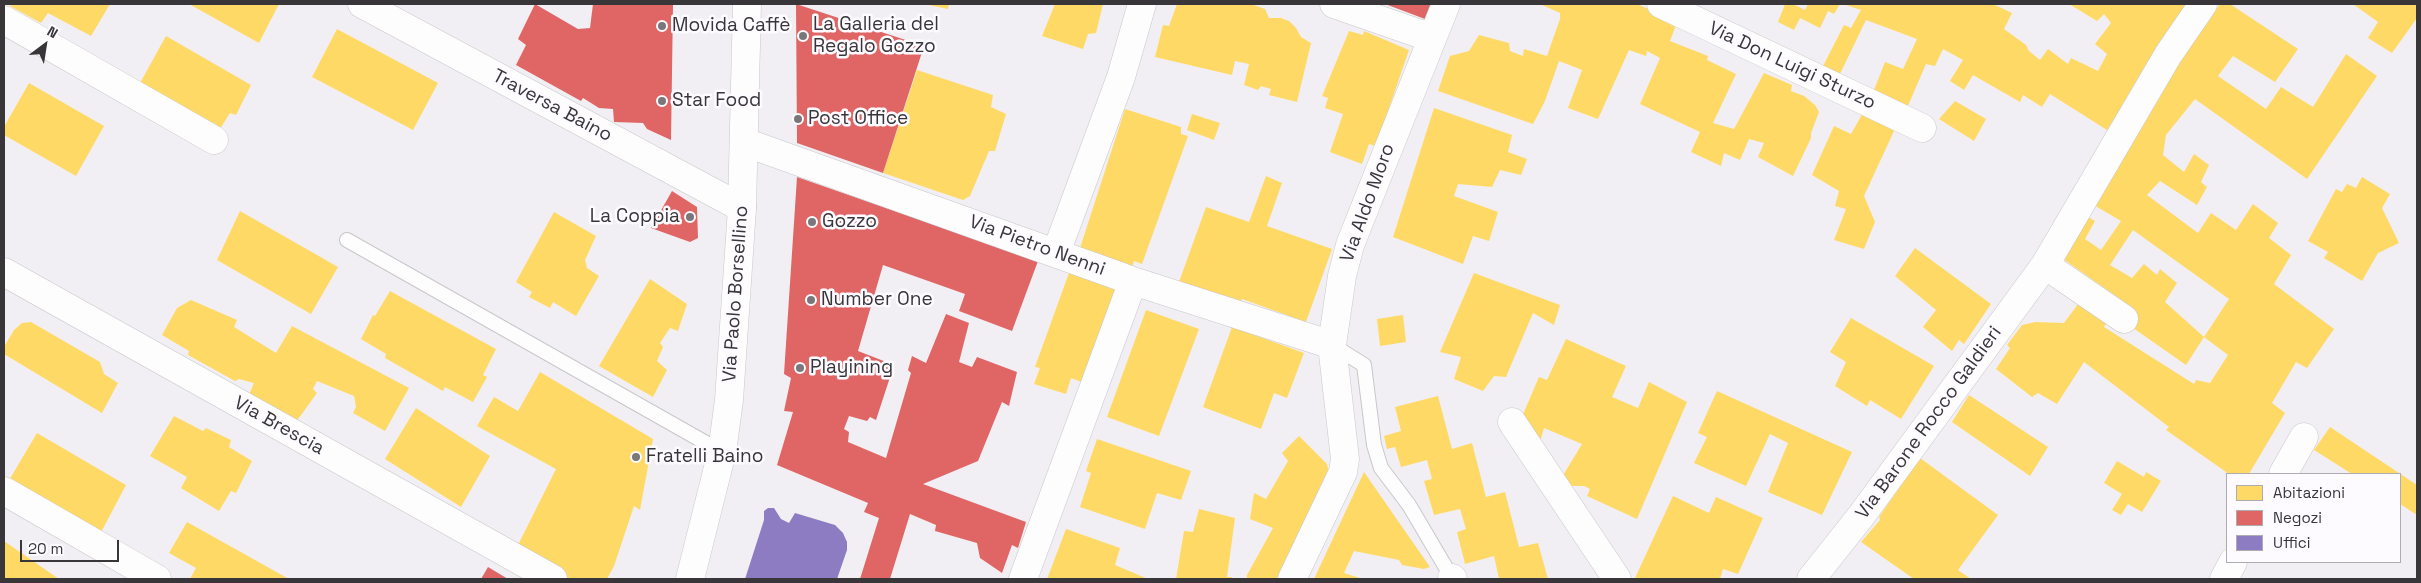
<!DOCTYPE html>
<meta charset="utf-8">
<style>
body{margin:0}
#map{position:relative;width:2421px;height:583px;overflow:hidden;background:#f1eff3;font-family:"Space Grotesk",sans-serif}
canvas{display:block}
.frame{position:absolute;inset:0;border:5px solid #383639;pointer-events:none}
.legend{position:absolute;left:2226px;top:473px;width:175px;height:90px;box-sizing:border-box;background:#fdfbff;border:1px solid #aeacb0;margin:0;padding:6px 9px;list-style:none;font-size:15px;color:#383639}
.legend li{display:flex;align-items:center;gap:10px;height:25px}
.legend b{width:25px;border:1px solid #aeacb0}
.north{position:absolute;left:20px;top:20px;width:50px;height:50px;-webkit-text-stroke:4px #fdfbff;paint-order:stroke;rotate:31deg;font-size:14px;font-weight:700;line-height:20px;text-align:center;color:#383639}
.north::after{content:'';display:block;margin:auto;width:18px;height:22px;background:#383639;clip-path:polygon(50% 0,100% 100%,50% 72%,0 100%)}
.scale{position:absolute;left:20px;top:540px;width:99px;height:22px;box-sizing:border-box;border:2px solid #383639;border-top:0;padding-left:6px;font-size:15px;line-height:18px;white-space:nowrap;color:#383639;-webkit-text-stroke:4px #fdfbff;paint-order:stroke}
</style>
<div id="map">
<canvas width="2421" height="583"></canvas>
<div class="frame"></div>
<ul class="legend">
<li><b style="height:14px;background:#ffd966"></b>Abitazioni</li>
<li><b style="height:14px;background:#e06666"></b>Negozi</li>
<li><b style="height:14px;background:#8e7cc3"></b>Uffici</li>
</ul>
<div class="north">N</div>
<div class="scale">20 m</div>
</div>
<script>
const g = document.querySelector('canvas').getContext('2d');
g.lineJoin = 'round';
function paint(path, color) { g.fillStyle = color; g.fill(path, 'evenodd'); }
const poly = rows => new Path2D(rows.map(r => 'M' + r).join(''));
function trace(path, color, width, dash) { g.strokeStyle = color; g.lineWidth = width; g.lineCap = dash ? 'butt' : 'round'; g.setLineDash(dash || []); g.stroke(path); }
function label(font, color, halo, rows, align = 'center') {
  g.font = font + ' "Space Grotesk",sans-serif'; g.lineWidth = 5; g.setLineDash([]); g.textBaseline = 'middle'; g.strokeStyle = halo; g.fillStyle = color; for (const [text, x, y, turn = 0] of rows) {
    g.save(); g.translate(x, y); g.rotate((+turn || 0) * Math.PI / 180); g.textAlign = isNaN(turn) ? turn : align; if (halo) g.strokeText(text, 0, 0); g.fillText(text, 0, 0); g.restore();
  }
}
paint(poly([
 [12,4,110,4,91,36,48,13,41,23,10,6],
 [189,4,279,4,259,43],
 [924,4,949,4,948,9],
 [1055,4,1103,4,1096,33,1088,34,1083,49,1042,36],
 [1177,4,1251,4,1265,9,1269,18,1281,18,1289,21,1296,28,1301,37,1311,43,1297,102,1269,95,1271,89,1261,86,1258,90,1244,85,1249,64,1235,61,1232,75,1155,57,1163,25,1169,26],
 [1540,4,1637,4,1671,19,1675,28,1670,41,1708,56,1707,60,1736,74,1713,123,1734,129,1764,73,1792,85,1791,91,1804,96,1815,105,1819,112,1811,133,1811,138,1793,176,1758,157,1764,143,1749,139,1740,160,1724,153,1721,166,1691,152,1700,132,1640,104,1660,58,1647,51,1646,56,1629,50,1598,119,1568,108,1582,70,1559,61,1545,101,1533,124,1438,91,1450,56,1469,51,1479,35,1509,43,1510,51,1523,56,1524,49,1547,56,1560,19,1560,13],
 [1785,4,1793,4,1805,10,1808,4,1840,4,1834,14,1828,11,1820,28,1800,18,1794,30,1778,22],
 [1843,4,1993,4,2012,13,2004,29,2026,45,2029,51,2040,60,2048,49,2068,64,2071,58,2098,71,2107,54,2095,44,2111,23,2104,14,2097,21,2069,4,2187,4,2107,130,2050,94,2042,107,2023,95,2020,102,1973,75,1964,90,1950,81,1963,60,1943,49,1935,66,1926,64,1907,108,1874,90,1885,62,1903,69,1917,39,1866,20,1838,78,1821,70,1844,25,1851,28,1861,10],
 [2220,4,2230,4,2298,49,2275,82,2233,56,2218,76,2266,109,2281,87,2313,107,2346,54,2377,76,2307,179,2195,99,2166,135,2163,155,2184,172,2194,154,2209,165,2201,182,2207,187,2197,205,2160,181,2147,195,2198,233,2211,213,2236,230,2253,204,2278,223,2269,238,2291,255,2274,284,2334,329,2307,368,2296,362,2272,403,2285,413,2249,474,2229,474,2166,430,2169,427,2084,362,2057,404,2038,393,2032,397,1996,369,2010,348,2007,345,2022,325,2035,322,2064,323,2081,300,2108,320,2104,327,2194,384,2196,380,2210,383,2228,355,2204,337,2186,365,2126,323,2134,309,2059,256,2085,215,2095,221,2085,239,2101,250,2121,221,2092,204,2183,54],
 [2133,230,2229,299,2204,337,2165,302,2177,283,2160,269,2157,275,2144,264,2132,278,2110,265],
 [2353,4,2417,4,2417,18,2392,53,2368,38,2378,22],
 [337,29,438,83,413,130,312,77],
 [1349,31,1363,35,1364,31,1409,50,1376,146,1369,144,1362,164,1330,152,1343,114,1325,108,1328,98,1322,96],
 [166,36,251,85,236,115,230,113,220,129,140,83],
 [917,70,993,95,991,107,1006,114,995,151,989,151,970,196,963,200,883,173],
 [29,83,104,126,76,176,4,135,4,127],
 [1955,101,1986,119,1974,141,1939,119],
 [1434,108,1512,135,1508,152,1527,159,1521,175,1500,170,1492,187,1458,184,1454,196,1498,212,1489,241,1473,236,1463,264,1393,237],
 [1125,109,1181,127,1181,134,1188,136,1142,264,1134,261,1132,268,1080,248],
 [1864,111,1894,131,1864,196,1875,222,1864,249,1834,240,1846,209,1835,206,1839,191,1812,175,1834,126,1851,134],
 [1192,114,1220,123,1214,140,1187,130],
 [1266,176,1282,183,1267,226,1332,249,1306,322,1242,299,1240,304,1179,282,1206,207,1249,222],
 [2362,177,2390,194,2382,208,2399,243,2378,253,2362,281,2324,258,2328,252,2308,241,2336,189,2342,192,2347,184,2356,188],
 [240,211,338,267,311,314,217,260],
 [554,212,596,236,585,260,587,268,599,276,576,316,553,302,550,308,529,297,532,292,516,282],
 [1915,248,1991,304,1964,344,1959,340,1952,351,1923,327,1936,310,1895,276],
 [1070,270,1118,286,1084,383,1071,378,1066,394,1034,384,1040,368,1035,367],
 [1474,273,1560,305,1554,325,1533,313,1506,377,1494,376,1483,391,1454,379,1461,357,1440,352],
 [650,279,687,304,678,331,670,328,660,343,663,347,657,361,667,370,653,397,599,366],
 [390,291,496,349,483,375,487,377,473,402,445,387,443,391,385,358,386,354,361,339,373,315,375,316],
 [191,300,237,320,234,327,276,353,292,326,409,388,385,431,353,413,356,407,354,396,317,381,313,389,317,393,296,422,248,397,254,383,239,379,235,381,188,355,189,351,162,335,177,308],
 [1146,310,1199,329,1159,436,1107,417],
 [1403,315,1406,342,1380,346,1377,319],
 [1851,318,1934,366,1901,419,1870,400,1867,406,1835,386,1846,362,1830,352],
 [31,322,100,362,104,374,118,383,102,413,4,354,4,347,14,330,22,323],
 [1232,327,1304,353,1287,398,1274,393,1261,429,1203,407],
 [1566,339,1626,366,1612,397,1638,408,1649,382,1687,402,1637,519,1587,496,1590,489,1584,486,1571,486,1562,477,1582,444,1544,428,1540,442,1521,419,1539,377,1547,380],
 [540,372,653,439,640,510,634,506,614,566,607,579,568,579,516,549,556,469,477,426,494,397,518,411],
 [1717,391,1852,452,1822,515,1768,492,1788,443,1770,434,1746,486,1694,463,1707,437,1698,433],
 [1969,395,2048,447,2030,476,1952,422],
 [1438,396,1452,449,1472,443,1486,497,1505,492,1519,547,1538,543,1548,579,1499,579,1494,556,1465,564,1457,532,1466,529,1460,509,1434,515,1424,481,1432,479,1427,460,1401,467,1395,447,1387,449,1384,436,1401,431,1395,407],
 [416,408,490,456,461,507,385,459],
 [174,416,203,431,206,428,231,440,229,447,252,461,236,493,231,491,219,511,181,488,187,477,150,456],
 [2330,427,2417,485,2417,515,2400,504,2400,474,2352,474,2314,450],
 [37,433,126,485,98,538,8,482],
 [1299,436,1327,464,1330,478,1285,579,1247,579,1247,575,1273,528,1250,519,1254,493,1266,499,1288,461,1282,453],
 [1097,439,1191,471,1181,500,1157,493,1145,529,1080,507,1091,473,1086,471],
 [1920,458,1998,515,1958,570,1971,579,1914,579,1861,542,1880,520,1879,517],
 [2117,461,2144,477,2146,472,2161,481,2142,512,2128,504,2121,515,2112,510,2122,494,2104,483],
 [1364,472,1430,567,1424,569,1402,565,1399,560,1354,551,1344,573,1363,579,1314,579],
 [1673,496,1709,513,1716,497,1763,518,1738,574,1723,569,1720,579,1635,578],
 [1199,509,1235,518,1227,577,1232,577,1232,579,1176,579,1184,531,1193,532],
 [187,522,289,579,190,579,196,568,169,553],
 [1066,529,1120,548,1115,565,1148,579,1047,579],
 [4,541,59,579,4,579]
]), '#ffd966');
paint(poly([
 [535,4,578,29,590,28,593,4,673,5,671,140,647,129,643,123,614,122,613,109,599,108,583,98,581,101,516,65,526,45,518,39],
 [796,4,924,46,883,173,797,143],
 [1385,4,1431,4,1425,19],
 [797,177,1038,261,1012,331,959,311,965,294,883,265,858,351,894,365,876,420,870,417,867,421,849,416,844,429,849,432,848,442,886,458,911,373,908,370,912,356,926,363,946,314,969,323,959,362,972,367,977,357,1017,372,1009,406,1002,402,978,461,923,484,1026,522,1018,548,1012,545,1002,573,980,558,977,543,935,531,936,525,910,514,890,579,860,579,879,518,864,512,868,503,777,465,793,412,784,411,791,378,784,374],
 [672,191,697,207,698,238,690,242,651,228],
 [488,567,508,579,481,579]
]), '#e06666');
paint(poly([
 [768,508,774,508,781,519,789,523,795,513,835,525,843,533,847,542,847,550,837,579,745,579,764,520,764,511]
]), '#8e7cc3');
const lane = poly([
 [347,240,722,452],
 [1332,345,1364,365,1374,445,1381,468,1409,505,1452,578]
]);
const street = poly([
 [362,4,742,208],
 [1334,4,1432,38],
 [1661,4,1922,128],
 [4,20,214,140],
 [744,142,1133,281,1332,345],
 [1056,253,1121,77,1142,4],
 [2045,265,2124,319],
 [4,272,553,579],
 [1512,422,1617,579],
 [2283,474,2304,437],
 [4,491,157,579],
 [1452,578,1453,579],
 [1023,579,1133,281],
 [1292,579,1343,472,1345,459,1332,345,1342,276,1350,245,1446,4],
 [1811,579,1861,516,2045,265,2168,55,2203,4],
 [2224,579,2233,562]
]);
const secondary = poly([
 [690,579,722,452,729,400,742,208,747,4]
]);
trace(lane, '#c8c7ca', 16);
trace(street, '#c8c7ca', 29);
trace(secondary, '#c8c7ca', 29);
trace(lane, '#fdfdfd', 14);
trace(street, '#fdfdfd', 28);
trace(secondary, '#fdfdfd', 28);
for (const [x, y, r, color] of [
 [662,26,5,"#79777a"],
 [803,36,5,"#79777a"],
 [662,101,5,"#79777a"],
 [798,119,5,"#79777a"],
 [690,217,5,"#79777a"],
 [812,222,5,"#79777a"],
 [811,300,5,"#79777a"],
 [800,368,5,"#79777a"],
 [636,457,5,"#79777a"]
]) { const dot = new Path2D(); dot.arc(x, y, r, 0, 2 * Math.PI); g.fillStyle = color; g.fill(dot); trace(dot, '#fdfbff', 2); }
label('19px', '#383639', '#fdfbff', [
 ["La Galleria del",813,25],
 ["Regalo Gozzo",813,47],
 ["Movida Caffè",672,26],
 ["Star Food",672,101],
 ["Post Office",808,119],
 ["La Coppia",680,217,"right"],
 ["Gozzo",822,222],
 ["Number One",821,300],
 ["Playining",810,368],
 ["Fratelli Baino",646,457]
], 'left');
label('19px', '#383639', '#fdfbff', [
 ["Via Don Luigi Sturzo",1792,66,25],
 ["Traversa Baino",552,106,28],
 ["Via Aldo Moro",1368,203,-70],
 ["Via Pietro Nenni",1037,246,20],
 ["Via Paolo Borsellino",736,294,-86],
 ["Via Barone Rocco Galdieri",1929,423,-54],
 ["Via Brescia",279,426,29]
]);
</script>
